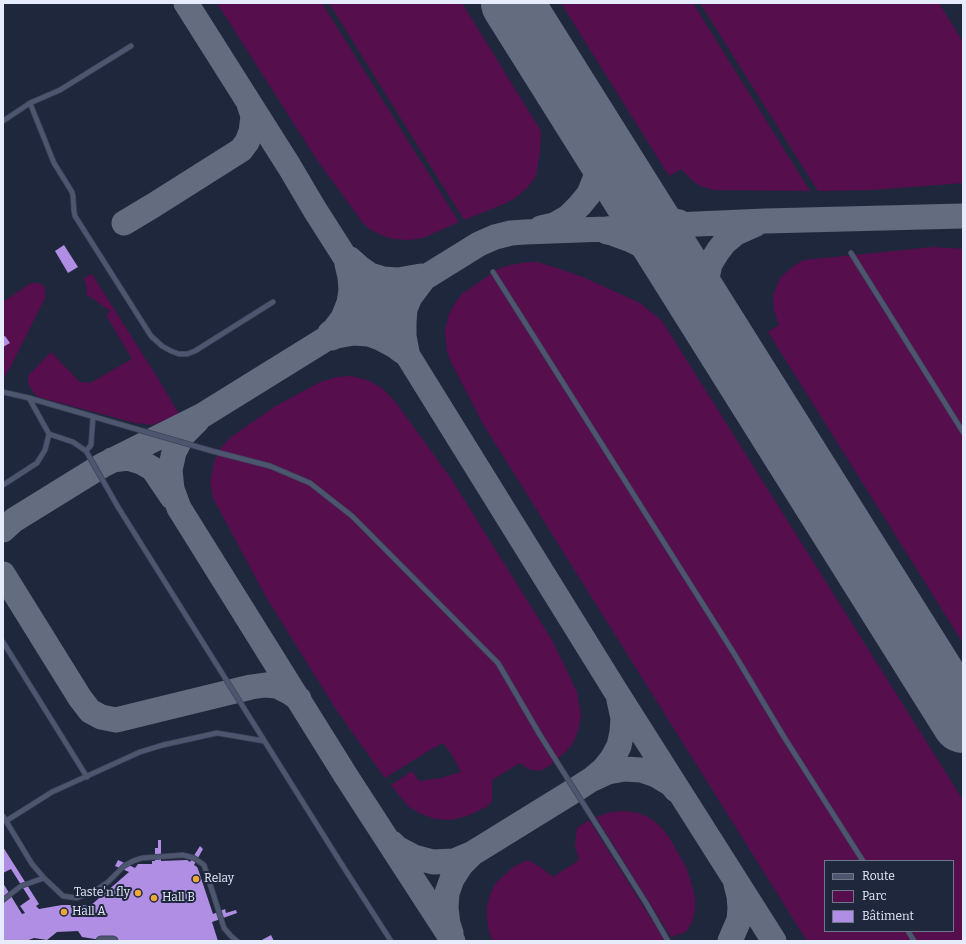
<!DOCTYPE html>
<meta charset="utf-8">
<style>
body{margin:0}
#map{position:relative;width:966px;height:944px;overflow:hidden;background:#1f273d;font-family:Bitter,serif}
canvas{display:block}
.frame{position:absolute;inset:0;border:4px solid #e6ecfb;pointer-events:none}
.legend{position:absolute;left:824px;top:860px;width:130px;height:72px;box-sizing:border-box;background:#1f273d;border:1px solid #6f7689;margin:0;padding:5px 7px;list-style:none;font-size:12px;color:#e6ecfb}
.legend li{display:flex;align-items:center;gap:8px;height:20px}
.legend b{width:20px;border:1px solid #6f7689}
</style>
<div id="map">
<canvas width="966" height="944"></canvas>
<div class="frame"></div>
<ul class="legend">
<li><b style="height:5px;background:#4c566f"></b>Route</li>
<li><b style="height:11px;background:#560e4d"></b>Parc</li>
<li><b style="height:11px;background:#af8ee4"></b>Bâtiment</li>
</ul>
</div>
<script>
const g = document.querySelector('canvas').getContext('2d');
g.lineJoin = 'round';
function paint(path, color) { g.fillStyle = color; g.fill(path, 'evenodd'); }
const poly = rows => new Path2D(rows.map(r => 'M' + r).join(''));
function trace(path, color, width, dash) { g.strokeStyle = color; g.lineWidth = width; g.lineCap = dash ? 'butt' : 'round'; g.setLineDash(dash || []); g.stroke(path); }
function label(font, color, halo, rows, align = 'center') {
  g.font = font + ' Bitter,serif'; g.lineWidth = 4; g.setLineDash([]); g.textBaseline = 'middle'; g.strokeStyle = halo; g.fillStyle = color; for (const [text, x, y, turn = 0] of rows) {
    g.save(); g.translate(x, y); g.rotate((+turn || 0) * Math.PI / 180); g.textAlign = isNaN(turn) ? turn : align; if (halo) g.strokeText(text, 0, 0); g.fillText(text, 0, 0); g.restore();
  }
}
paint(poly([
 [217,3,322,3,459,222,423,238,408,240,393,239,383,236,371,230,363,223,317,160],
 [329,3,462,3,541,131,540,152,536,176,528,187,517,197,504,204,464,220],
 [561,3,693,3,810,191,714,190,703,187,694,182,681,169,669,176],
 [700,3,939,3,963,42,963,183,871,190,818,191],
 [933,247,963,249,963,643,768,332,779,325,774,311,773,295,780,278,793,266,804,260],
 [529,262,537,262,557,268,583,277,640,303,662,321,963,800,963,941,807,941,483,424,451,362,447,351,445,330,449,314,455,303,462,294,498,269,510,265],
 [825,861,953,861,953,931,825,931],
 [92,274,159,380,179,414,153,425,135,423,38,397,33,392,28,383,28,376,51,352,80,382,90,383,132,359,106,315,110,311,86,294,87,288,84,278],
 [31,283,37,283,43,285,45,289,45,298,10,368,3,379,3,302],
 [351,376,367,380,382,388,394,400,450,477,552,640,577,692,581,716,578,731,572,745,563,754,549,766,540,771,528,769,520,763,492,780,492,801,488,806,467,816,451,820,435,819,419,813,408,806,391,785,412,771,419,781,441,778,461,772,452,755,443,743,430,750,385,778,337,711,266,597,213,498,210,482,214,463,220,449,230,438,274,407,318,383,336,377],
 [624,811,638,813,650,818,660,826,669,837,686,867,692,885,695,897,695,910,692,922,686,932,671,937,596,817,611,812],
 [589,820,665,941,493,941,489,932,487,919,487,907,490,895,495,884,504,875,515,866,528,860,540,867,553,877,579,860,575,846,577,828]
]), '#560e4d');
trace(poly([
 [186,3,289,166,315,210,408,356,615,690,774,941],
 [636,200,657,215,670,220,679,222],
 [124,223,154,205,241,150,247,142,251,132,253,116,249,104],
 [541,228,554,225,568,217,580,205,589,194,595,179,597,166,595,145,584,119],
 [607,232,612,233,631,240,647,248,674,269,686,280],
 [350,259,360,268,370,275,383,279,398,280,421,276],
 [713,323,708,309,706,293,707,278,710,264,718,251,725,242,736,233,756,224],
 [330,333,334,330,343,318,349,303,351,290,350,277,347,264],
 [332,338,337,336,353,333,369,334,380,338,395,346,403,352],
 [407,352,404,336,404,322,405,309,410,297,422,281],
 [197,421,183,435,174,452,170,470,172,489,179,508,346,776,453,941],
 [112,460,128,458,141,462,153,469,172,497],
 [3,530,14,520,103,465,203,415,479,244,495,237,511,233,525,232,606,229,652,226,765,221,963,216],
 [3,574,80,698,90,711,101,717,116,720,251,687,265,685,277,686,289,692,299,699],
 [593,779,608,772,624,769,641,770,656,775,671,784,676,790],
 [392,843,397,848,414,857,433,862,454,861,473,853,575,790,592,779,603,770,612,759,619,746,622,732,623,718,619,700],
 [451,933,448,924,446,908,447,893,452,879,461,865,473,853],
 [730,941,739,920,740,908,739,896,736,884]
]), '#646c80', 25);
trace(poly([
 [512,3,963,722]
]), '#646c80', 62);
paint(poly([
 [64,245,78,267,68,273,55,251],
 [5,336,10,343,3,347,3,337],
 [158,840,161,840,161,861,187,860,190,862,200,846,203,849,194,865,197,867,198,869,213,914,225,909,226,913,236,910,237,913,212,922,218,941,107,941,82,937,78,931,57,932,47,940,34,938,26,941,3,941,3,883,22,914,25,913,20,906,30,899,11,869,3,873,3,847,39,904,36,906,39,909,62,905,80,905,90,906,129,872,115,866,118,860,135,868,138,864,152,864,152,861,155,861,155,848,158,848],
 [271,935,274,941,260,941]
]), '#af8ee4');
const service = poly([
 [30,103,54,163,72,192,73,196,74,211,75,216,151,336,162,346,171,351,179,354,187,354,195,351,273,302],
 [3,121,30,103,60,90,131,46],
 [851,253,963,432],
 [493,272,735,655,784,737,863,861],
 [3,392,29,398,212,451,270,466,310,483,352,516,498,663,540,735,646,903,668,941],
 [29,398,49,434,73,442,86,451,118,507,339,860,391,941],
 [86,451,91,445,93,417],
 [3,485,37,463,45,450,49,434],
 [3,642,87,777],
 [3,816,32,864,44,878,63,896,77,898,95,891,108,882,124,866,133,861,142,858,183,855,194,858,204,865,224,928,231,936,237,941],
 [6,821,52,792,140,752,163,745,217,733,264,741],
 [3,900,21,886,44,878],
 [908,931,914,941]
]);
const minor = poly([
 [101,941,113,941]
]);
trace(service, '#3e4457', 6);
trace(minor, '#3e4457', 11);
trace(service, '#4c566f', 4.5);
trace(minor, '#4c566f', 9);
for (const [x, y, r, color] of [
 [196,879,4,"#eda83b"],
 [138,893,4,"#eda83b"],
 [154,898,4,"#eda83b"],
 [64,912,4,"#eda83b"]
]) { const dot = new Path2D(); dot.arc(x, y, r, 0, 2 * Math.PI); g.fillStyle = color; g.fill(dot); trace(dot, '#1f273d', 1.5); }
label('12px', '#e6ecfb', '#1f273d', [
 ["Relay",204,879],
 ["Taste'n fly",130,893,"right"],
 ["Hall B",162,898],
 ["Hall A",72,912]
], 'left');
</script>
